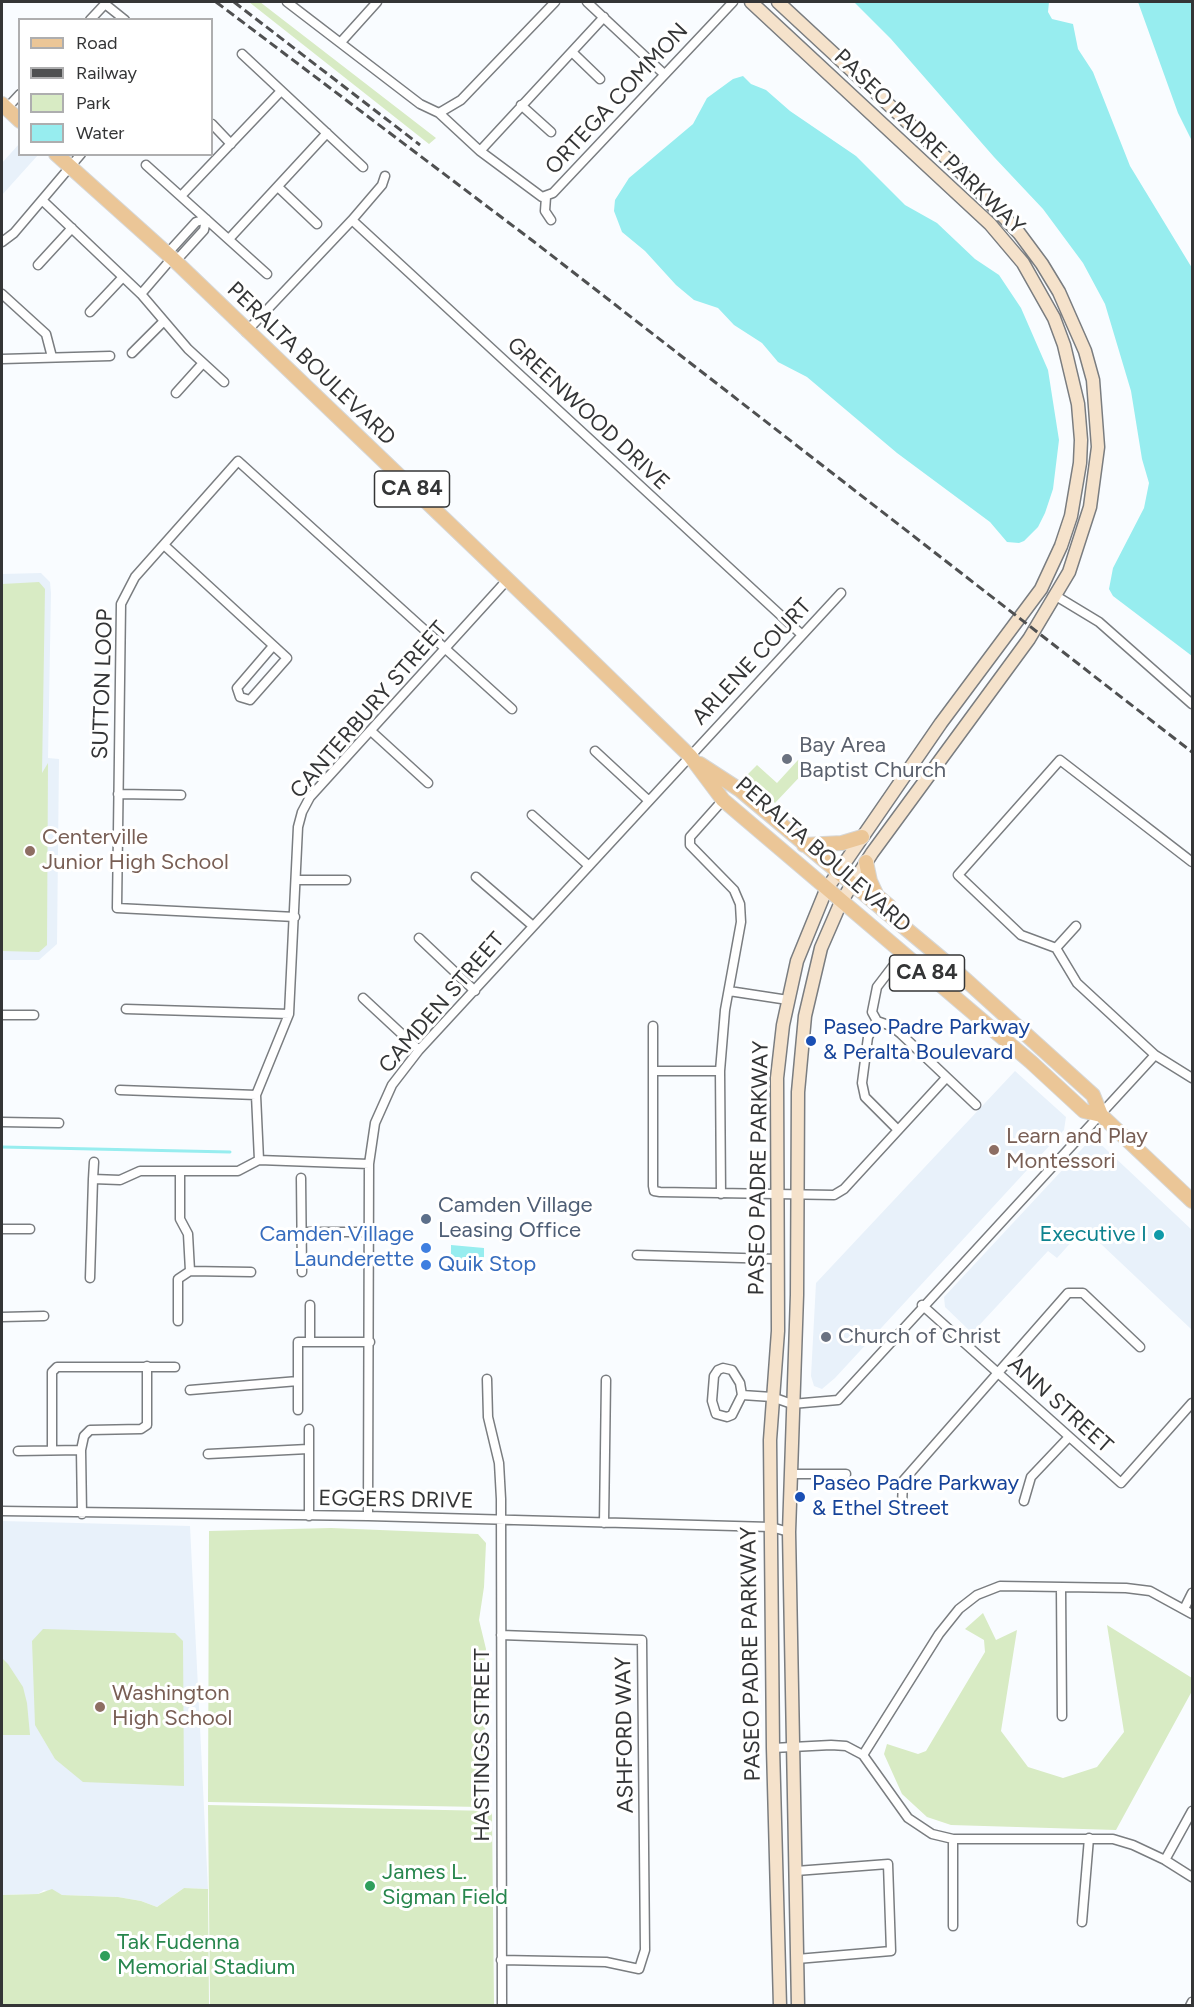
<!DOCTYPE html>
<style>
body{margin:0}
#map{position:relative;width:1194px;height:2007px;overflow:hidden;background:#f9fcff;font-family:Figtree,sans-serif}
canvas{display:block}
.frame{position:absolute;inset:0;border:3px solid #343536;pointer-events:none}
.legend{position:absolute;left:18px;top:18px;width:195px;height:138px;box-sizing:border-box;background:#fff;border:2px solid #aeaeaf;margin:0;padding:8px 10px;list-style:none;font-size:18px;color:#343536}
.legend li{display:flex;align-items:center;gap:12px;height:30px}
.legend b{width:30px;border:2px solid #aeaeaf}
</style>
<div id="map">
<canvas width="1194" height="2007"></canvas>
<div class="frame"></div>
<ul class="legend">
<li><b style="height:8px;background:#ebc697"></b>Road</li>
<li><b style="height:8px;background:#4f5051"></b>Railway</li>
<li><b style="height:16px;background:#d8ebc4"></b>Park</li>
<li><b style="height:16px;background:#97edef"></b>Water</li>
</ul>
</div>
<script>
const g = document.querySelector('canvas').getContext('2d');
g.lineJoin = 'round';
function paint(path, color) { g.fillStyle = color; g.fill(path, 'evenodd'); }
const poly = rows => new Path2D(rows.map(r => 'M' + r).join(''));
function trace(path, color, width, dash) { g.strokeStyle = color; g.lineWidth = width; g.lineCap = dash ? 'butt' : 'round'; g.setLineDash(dash || []); g.stroke(path); }
function label(font, color, halo, rows, align = 'center') {
  g.font = font + ' Figtree,sans-serif'; g.lineWidth = 6; g.setLineDash([]); g.textBaseline = 'middle'; g.strokeStyle = halo; g.fillStyle = color; for (const [text, x, y, turn = 0] of rows) {
    g.save(); g.translate(x, y); g.rotate((+turn || 0) * Math.PI / 180); g.textAlign = isNaN(turn) ? turn : align; if (halo) g.strokeText(text, 0, 0); g.fillText(text, 0, 0); g.restore();
  }
}
paint(poly([
 [19,144,20,154,38,155,2,195,2,163],
 [41,573,50,582,51,593,48,758,59,759,57,944,39,960,2,960,2,574],
 [1015,1071,1066,1117,1064,1130,835,1378,822,1389,814,1386,811,1376,816,1283],
 [1093,1137,1192,1230,1192,1327,1191,1329,1084,1228,1057,1258,1048,1251,972,1333,945,1307,944,1297],
 [2,1521,190,1526,208,1889,184,1888,157,1907,141,1901,118,1897,62,1895,44,1890,38,1894,2,1895]
]), '#e8f1fa');
paint(poly([
 [249,2,260,2,436,138,429,144],
 [39,582,45,589,42,773,48,763,47,945,39,952,2,951,2,584],
 [798,760,809,767,775,803,746,776,757,765,777,783],
 [331,1528,478,1534,486,1543,484,1587,479,1620,486,1649,480,1696,485,1722,486,1756,480,1778,481,1807,208,1802,209,1531],
 [983,1613,996,1640,1017,1630,1001,1731,1028,1767,1063,1778,1097,1767,1124,1732,1107,1625,1192,1678,1192,1691,1116,1830,951,1825,927,1817,902,1794,884,1754,887,1744,918,1754,926,1751,985,1652,984,1640,965,1629],
 [43,1629,175,1633,183,1641,184,1786,83,1782,55,1759,35,1725,32,1641],
 [2,1658,8,1664,23,1687,27,1703,30,1735,2,1735],
 [208,1805,492,1811,494,2005,210,2005],
 [184,1888,208,1889,209,2005,2,2005,2,1895,38,1894,52,1889,62,1895,118,1897,141,1901,157,1907]
]), '#d8ebc4');
paint(poly([
 [854,2,1049,2,1048,12,1052,19,1073,24,1078,49,1093,72,1130,166,1192,268,1192,656,1113,596,1109,589,1113,568,1144,508,1149,483,1142,459,1131,391,1105,304,1083,263,1043,209,994,157,891,39],
 [1138,2,1192,2,1192,141,1178,113],
 [743,76,751,84,766,90,790,111,856,156,905,205,937,223,975,259,999,275,1021,308,1048,370,1059,440,1053,489,1045,513,1038,527,1024,541,1019,543,1007,542,990,522,897,453,807,377,778,362,762,343,734,325,718,308,694,300,676,285,645,251,622,232,614,211,615,200,629,178,693,124,707,98,733,79],
 [451,1245,484,1248,484,1263,451,1262]
]), '#97edef');
trace(poly([
 [2,1147,230,1152]
]), '#97edef', 3);
const minor = poly([
 [287,2,420,104,439,113,480,151,542,197,553,193,733,2],
 [587,2,664,74],
 [90,20,105,4,125,20],
 [341,42,377,2],
 [572,52,600,79],
 [242,54,363,167],
 [521,105,551,132],
 [6,109,20,94],
 [439,113,461,100,555,2],
 [212,124,231,144],
 [480,151,604,17],
 [146,165,267,274],
 [278,187,317,224],
 [181,196,281,91],
 [546,197,545,211,551,220],
 [42,200,141,294,188,349,224,382],
 [352,220,801,634],
 [229,239,327,133],
 [2,242,14,233,81,154],
 [166,255,196,222,206,219],
 [174,263,204,230,206,219],
 [38,265,72,228],
 [2,294,46,334,52,357],
 [141,294,172,258],
 [90,312,123,277],
 [246,332,352,220,382,185,385,176],
 [132,353,164,321],
 [2,359,110,356],
 [176,393,203,363],
 [164,545,287,658,250,700,240,697,237,688,273,646],
 [1056,596,1099,622,1192,704],
 [371,731,428,783],
 [595,751,649,801],
 [118,794,181,795],
 [532,815,589,866],
 [1192,862,1060,760,958,875,1021,935,1056,948,1077,983,1155,1055,1192,1078],
 [476,877,533,926],
 [296,880,346,880],
 [295,917,117,908,121,604,135,577,238,461,512,709],
 [419,938,475,991],
 [1056,948,1076,926],
 [729,991,788,1000],
 [363,998,419,1050],
 [126,1009,289,1014],
 [2,1015,34,1015],
 [877,1021,891,1026,901,1034,976,1105],
 [877,1021,868,1037,862,1083,865,1097,898,1130],
 [877,1021,872,1012,877,987,903,953],
 [653,1026,653,1186,654,1191,660,1192,834,1195,844,1189,946,1078],
 [654,1071,720,1071],
 [120,1090,256,1095],
 [2,1122,59,1123],
 [259,1160,256,1095,289,1014,298,827,302,812,310,797,508,579],
 [301,1178,302,1272],
 [93,1179,94,1162],
 [721,1194,720,1071,725,1010,741,922,740,904,734,890,690,845,690,837,723,800],
 [2,1229,30,1229],
 [301,1232,369,1232],
 [637,1255,776,1259],
 [190,1271,251,1272],
 [90,1278,93,1179,120,1180,140,1171,238,1171,259,1160,369,1164],
 [310,1305,310,1342],
 [922,1305,1121,1483,1192,1403],
 [2,1317,44,1316],
 [178,1321,178,1279,190,1271,188,1234,180,1219,180,1171],
 [487,1379,488,1417,499,1463,501,1499,502,2006],
 [190,1390,298,1381],
 [742,1395,732,1415,727,1417,716,1414,712,1401,714,1376,718,1370,723,1368,732,1370,740,1383,742,1395,772,1397,792,1404,838,1400,1155,1055],
 [298,1410,298,1342,370,1342],
 [52,1450,52,1372,57,1367,175,1367],
 [18,1451,81,1450],
 [208,1454,308,1449],
 [790,1474,846,1474],
 [1024,1501,1031,1477,1068,1438],
 [902,1506,903,1481,1068,1293,1083,1293,1140,1347],
 [2,1511,368,1516,771,1527,789,1532],
 [82,1514,81,1450,84,1436,90,1430,141,1429,147,1425,147,1366],
 [309,1516,309,1429],
 [368,1516,369,1164,375,1123,392,1085,419,1050,841,593],
 [604,1523,606,1380],
 [1061,1588,1062,1716],
 [1184,1609,1192,1593],
 [773,1748,831,1745,846,1746,863,1755,908,1818,932,1834,953,1839,1113,1839,1133,1845,1165,1860,1192,1877],
 [863,1755,939,1634,959,1609,977,1595,1000,1586,1126,1588,1150,1591,1192,1614],
 [953,1839,953,1926],
 [1165,1860,1192,1811],
 [796,1871,888,1864,891,1951,797,1959],
 [1082,1922,1089,1838],
 [501,1960,606,1962,639,1969,645,1950,642,1640,501,1635],
 [1190,2006,1192,2002]
]);
const secondary = poly([
 [751,2,990,224,1023,263,1054,318,1064,345,1078,404,1081,440,1080,463,1071,516,1061,546,1041,589,941,723,826,890,797,961,783,1025,777,1078,778,1331,770,1440,773,1748,780,2006],
 [778,2,956,167,1019,233,1042,264,1059,292,1085,351,1093,380,1098,447,1090,507,1069,572,1029,639,872,853,841,902,821,948,805,1016,798,1092,797,1295,789,1532,798,2006]
]);
const primary = poly([
 [2,104,20,121],
 [56,154,172,258,555,625,690,756,723,800,1031,1062,1084,1111,1101,1115],
 [700,764,740,790,947,963,1093,1095,1101,1115,1192,1201],
 [804,845,842,843,862,837],
 [866,862,870,881,877,896,889,906]
]);
trace(minor, '#7a7d80', 11);
trace(secondary, '#7a7d80', 15);
trace(primary, '#d6d7d7', 16);
trace(minor, '#fff', 8);
trace(secondary, '#f5e2cb', 12);
trace(primary, '#ebc697', 14);
trace(poly([
 [216,2,533,241,1192,752],
 [234,2,420,145]
]), '#4f5051', 3, [9, 4.5]);
for (const [x, y, r, color] of [
 [787,759,6,"#6b7280"],
 [30,851,6,"#8d6e63"],
 [811,1041,6,"#1a4fb4"],
 [994,1150,6,"#8d6e63"],
 [426,1219,6,"#5c6f8a"],
 [1159,1235,6,"#0f9aa8"],
 [426,1248,6,"#3f7fe0"],
 [426,1265,6,"#3f7fe0"],
 [826,1337,6,"#6b7280"],
 [800,1497,6,"#1a4fb4"],
 [100,1707,6,"#8d6e63"],
 [370,1886,6,"#2e9e5b"],
 [105,1956,6,"#2e9e5b"]
]) { const dot = new Path2D(); dot.arc(x, y, r, 0, 2 * Math.PI); g.fillStyle = color; g.fill(dot); trace(dot, '#fff', 2); }
for (const [x, y, w] of [
 [412,489,75],
 [927,973,75]
]) { const box = new Path2D(); box.roundRect(x - w / 2, y - 18, w, 36, 4.5); g.fillStyle = '#fff'; g.fill(box); trace(box, '#343536', 1.5); }
label('bold 21px', '#343536', null, [
 ["CA 84",412,489],
 ["CA 84",927,973]
]);
label('22px', '#343536', '#fff', [
 ["ORTEGA COMMON",617,99,-47],
 ["PASEO PADRE PARKWAY",929,142,44],
 ["PERALTA BOULEVARD",311,364,44],
 ["GREENWOOD DRIVE",588,414,43],
 ["ARLENE COURT",752,662,-47],
 ["SUTTON LOOP",103,684,-88],
 ["CANTERBURY STREET",369,710,-49],
 ["PERALTA BOULEVARD",823,855,41],
 ["CAMDEN STREET",442,1003,-49],
 ["PASEO PADRE PARKWAY",759,1168,-89],
 ["ANN STREET",1060,1405,42],
 ["EGGERS DRIVE",396,1500,1],
 ["PASEO PADRE PARKWAY",751,1654,-91],
 ["ASHFORD WAY",625,1735,-91],
 ["HASTINGS STREET",483,1745,-90]
]);
label('22px', '#5b616d', '#fff', [
 ["Bay Area",799,746],
 ["Baptist Church",799,771],
 ["Church of Christ",838,1337]
], 'left');
label('22px', '#785e54', '#fff', [
 ["Centerville",42,838],
 ["Junior High School",42,863],
 ["Learn and Play",1006,1137],
 ["Montessori",1006,1162],
 ["Washington",112,1694],
 ["High School",112,1719]
], 'left');
label('22px', '#164399', '#fff', [
 ["Paseo Padre Parkway",823,1028],
 ["& Peralta Boulevard",823,1053],
 ["Paseo Padre Parkway",812,1484],
 ["& Ethel Street",812,1509]
], 'left');
label('22px', '#4e5e75', '#fff', [
 ["Camden Village",438,1206],
 ["Leasing Office",438,1231]
], 'left');
label('22px', '#366cbe', '#fff', [
 ["Camden Village",414,1235],
 ["Launderette",414,1260],
 ["Quik Stop",438,1265,"left"]
], 'right');
label('22px', '#0d838f', '#fff', [
 ["Executive I",1147,1235]
], 'right');
label('22px', '#27864d', '#fff', [
 ["James L.",382,1873],
 ["Sigman Field",382,1898],
 ["Tak Fudenna",117,1943],
 ["Memorial Stadium",117,1968]
], 'left');
</script>
